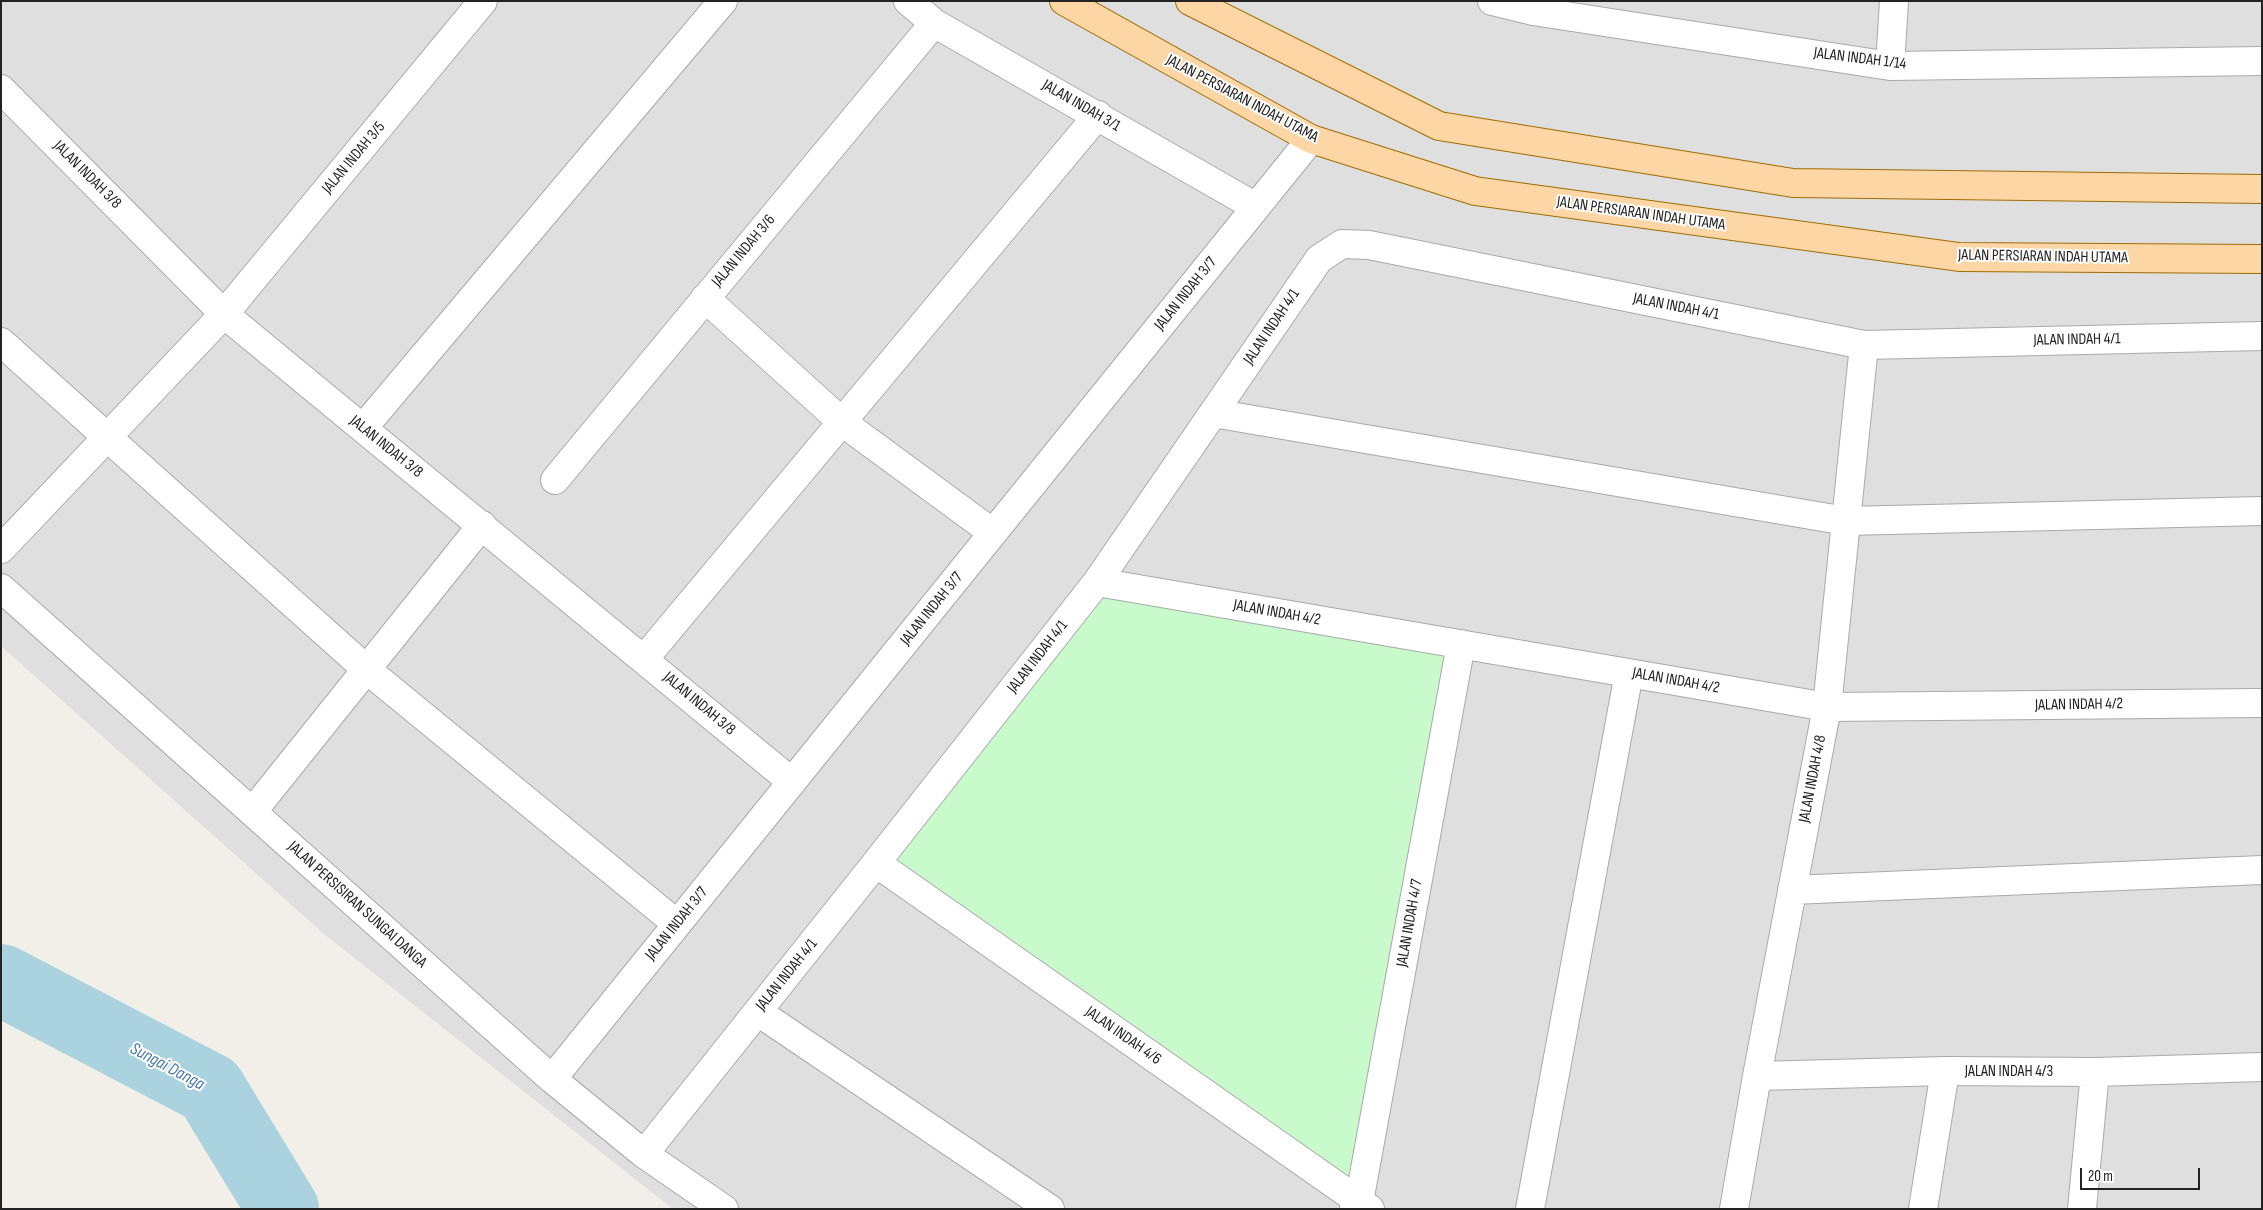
<!DOCTYPE html>
<style>
body{margin:0}
#map{position:relative;width:2263px;height:1210px;overflow:hidden;background:#f2efe9;font-family:"Sofia Sans Condensed",sans-serif}
canvas{display:block}
.frame{position:absolute;inset:0;border:2px solid #222;pointer-events:none}
.scale{position:absolute;left:2080px;top:1168px;width:120px;height:22px;box-sizing:border-box;border:2px solid #222;border-top:0;padding-left:6px;font-size:15px;line-height:18px;white-space:nowrap;color:#222;-webkit-text-stroke:4px #fff;paint-order:stroke}
</style>
<div id="map">
<canvas width="2263" height="1210"></canvas>
<div class="frame"></div>
<div class="scale">20 m</div>
</div>
<script>
const g = document.querySelector('canvas').getContext('2d');
g.lineJoin = 'round';
function paint(path, color) { g.fillStyle = color; g.fill(path, 'evenodd'); }
const poly = rows => new Path2D(rows.map(r => 'M' + r).join(''));
function trace(path, color, width, dash) { g.strokeStyle = color; g.lineWidth = width; g.lineCap = dash ? 'butt' : 'round'; g.setLineDash(dash || []); g.stroke(path); }
function label(font, color, halo, rows, align = 'center') {
  g.font = font + ' "Sofia Sans Condensed",sans-serif'; g.lineWidth = 4; g.setLineDash([]); g.textBaseline = 'middle'; g.strokeStyle = halo; g.fillStyle = color; for (const [text, x, y, turn = 0] of rows) {
    g.save(); g.translate(x, y); g.rotate((+turn || 0) * Math.PI / 180); g.textAlign = isNaN(turn) ? turn : align; if (halo) g.strokeText(text, 0, 0); g.fillText(text, 0, 0); g.restore();
  }
}
paint(poly([
 [1,1,2262,1,2262,1209,673,1209,324,934,1,646]
]), '#e0dfdf');
paint(poly([
 [1097,582,1450,655,1350,1184,884,869]
]), '#c8facc');
trace(poly([
 [1,980,210,1089,283,1209]
]), '#aad3df', 72);
const minor = poly([
 [908,1,934,23,1256,207],
 [1492,1,1533,11,1890,66,2262,61],
 [1890,66,1894,1],
 [1,89,224,314,792,782],
 [705,298,842,422,993,533],
 [1,342,366,669,677,924],
 [1213,413,1846,521,2262,511],
 [363,428,723,1],
 [555,480,934,23],
 [1,549,224,314,483,1],
 [1097,582,1827,707,2262,703],
 [1,588,552,1079,644,1154,724,1209],
 [644,659,1098,115],
 [253,811,482,525],
 [876,863,1370,1209],
 [1792,890,2262,870],
 [758,1012,1050,1209],
 [1757,1076,1945,1071,2095,1072,2262,1067],
 [552,1079,1311,139],
 [644,1154,876,863,1097,582,1319,259,1342,244,1369,245,1864,345,2262,336],
 [1354,1209,1359,1202,1461,644],
 [1530,1209,1629,673],
 [1734,1209,1757,1076,1827,707,1864,345],
 [1923,1209,1945,1071],
 [2082,1209,2095,1072]
]);
const major = poly([
 [1064,1,1311,139,1475,191,1959,257,2262,259],
 [1190,1,1439,126,1793,183,2262,189]
]);
trace(minor, '#a9a9a9', 30);
trace(major, '#a06b00', 30);
trace(minor, '#fff', 28);
trace(major, '#fcd6a4', 28);
label('16px', '#222', '#fff', [
 ["JALAN INDAH 1/14",1860,59,7],
 ["JALAN PERSIARAN INDAH UTAMA",1242,99,28],
 ["JALAN INDAH 3/1",1081,106,30],
 ["JALAN INDAH 3/5",354,158,-50],
 ["JALAN INDAH 3/8",87,175,45],
 ["JALAN PERSIARAN INDAH UTAMA",1641,214,8],
 ["JALAN INDAH 3/6",744,251,-50],
 ["JALAN PERSIARAN INDAH UTAMA",2043,257,1],
 ["JALAN INDAH 3/7",1186,294,-51],
 ["JALAN INDAH 4/1",1676,307,11],
 ["JALAN INDAH 4/1",1272,327,-56],
 ["JALAN INDAH 4/1",2077,340,-1],
 ["JALAN INDAH 3/8",386,447,39],
 ["JALAN INDAH 3/7",932,609,-51],
 ["JALAN INDAH 4/2",1277,613,10],
 ["JALAN INDAH 4/1",1038,657,-52],
 ["JALAN INDAH 4/2",1676,681,10],
 ["JALAN INDAH 3/8",699,704,40],
 ["JALAN INDAH 4/2",2079,705,-1],
 ["JALAN INDAH 4/8",1813,779,-79],
 ["JALAN PERSISIRAN SUNGAI DANGA",357,905,42],
 ["JALAN INDAH 4/7",1410,923,-80],
 ["JALAN INDAH 3/7",677,924,-51],
 ["JALAN INDAH 4/1",787,975,-51],
 ["JALAN INDAH 4/6",1123,1036,35],
 ["JALAN INDAH 4/3",2009,1072]
]);
label('italic 18px', '#4a7aab', '#fff', [
 ["Sungai Danga",167,1067,28]
]);
</script>
